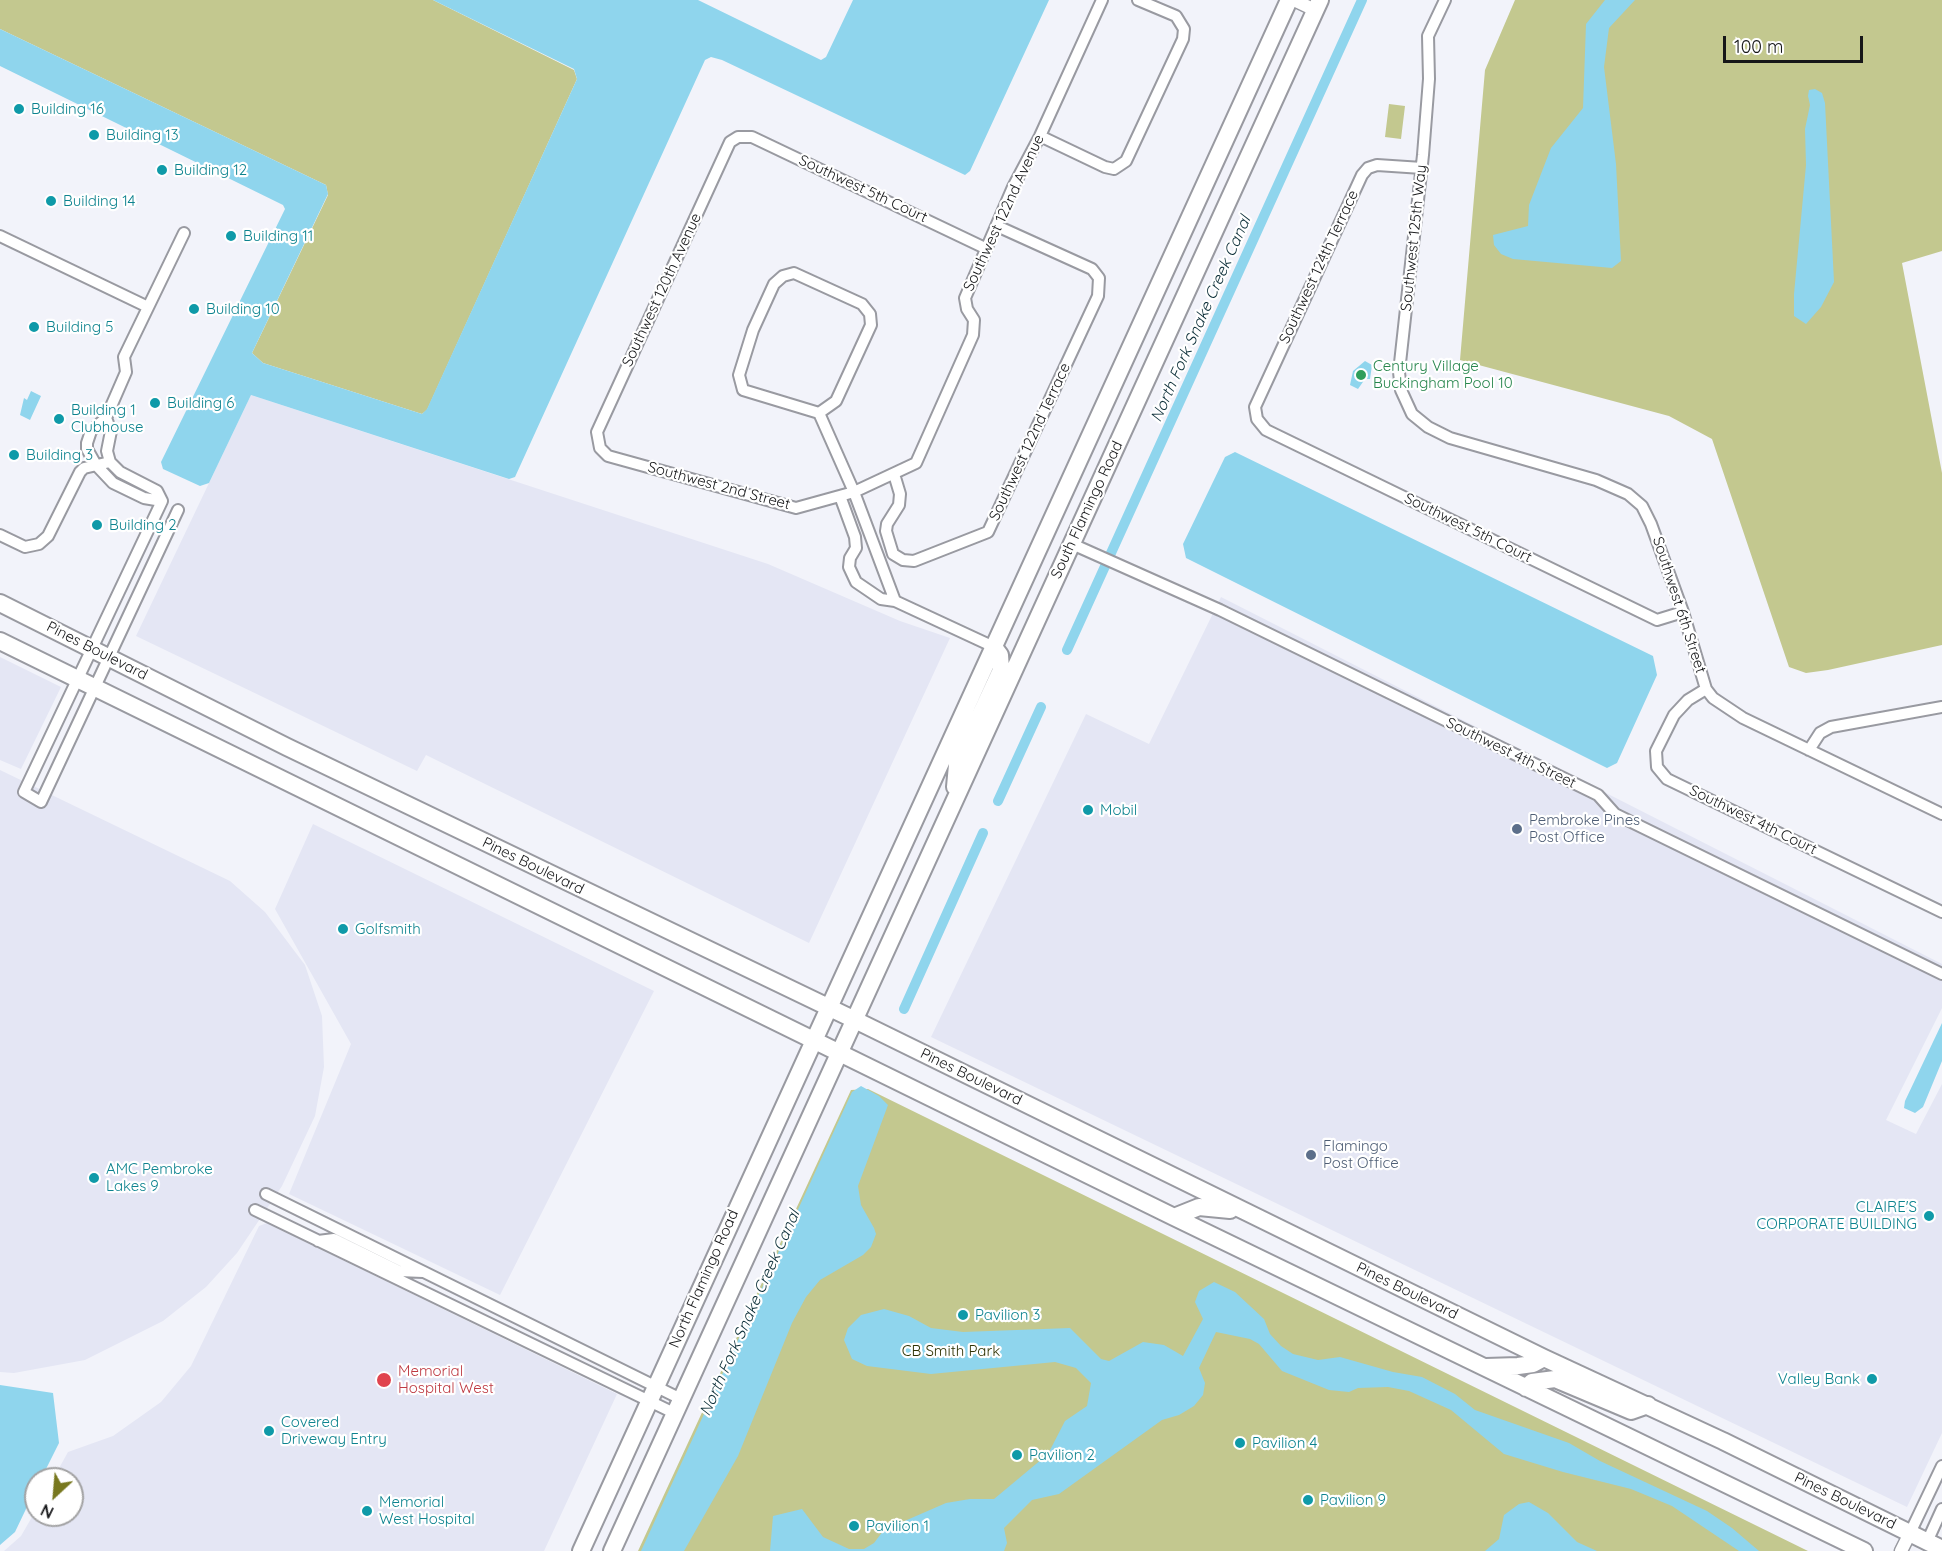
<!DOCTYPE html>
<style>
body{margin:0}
#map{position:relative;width:1942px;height:1551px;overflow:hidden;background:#f2f3fa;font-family:Quicksand,sans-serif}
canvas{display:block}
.north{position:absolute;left:24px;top:1467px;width:60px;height:60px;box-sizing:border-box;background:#fff;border:2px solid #a2a2a3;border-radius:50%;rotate:206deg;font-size:16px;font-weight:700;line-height:24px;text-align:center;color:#161719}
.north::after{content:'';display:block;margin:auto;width:21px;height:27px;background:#78781f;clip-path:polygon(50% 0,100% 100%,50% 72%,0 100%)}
.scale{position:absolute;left:1723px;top:36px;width:140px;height:27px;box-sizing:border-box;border:3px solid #161719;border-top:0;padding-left:8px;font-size:18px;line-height:21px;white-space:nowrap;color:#161719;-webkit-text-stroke:4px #fff;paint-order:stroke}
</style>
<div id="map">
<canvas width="1942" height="1551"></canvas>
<div class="north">N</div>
<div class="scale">100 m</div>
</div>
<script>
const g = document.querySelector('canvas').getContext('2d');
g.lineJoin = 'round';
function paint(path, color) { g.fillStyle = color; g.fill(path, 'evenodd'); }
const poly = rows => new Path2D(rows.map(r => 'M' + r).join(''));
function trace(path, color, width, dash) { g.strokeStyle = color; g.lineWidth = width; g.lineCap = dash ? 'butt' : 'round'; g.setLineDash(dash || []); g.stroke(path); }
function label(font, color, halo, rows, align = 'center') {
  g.font = font + ' Quicksand,sans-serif'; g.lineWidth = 4.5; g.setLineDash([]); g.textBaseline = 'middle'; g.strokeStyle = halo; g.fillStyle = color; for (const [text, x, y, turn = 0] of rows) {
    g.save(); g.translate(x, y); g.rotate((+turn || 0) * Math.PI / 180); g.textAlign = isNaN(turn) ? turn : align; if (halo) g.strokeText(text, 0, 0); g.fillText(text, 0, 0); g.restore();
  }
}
paint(poly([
 [251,395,768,564,900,621,950,638,809,943,426,755,417,771,136,636],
 [1221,597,1942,964,1942,1008,1886,1120,1916,1134,1942,1084,1942,1433,1907,1507,931,1037,1086,714,1149,744],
 [0,657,61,687,21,769,0,760],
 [0,770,230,881,265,912,305,965,322,1016,324,1067,315,1116,282,1186,237,1253,206,1287,163,1321,85,1360,14,1373,0,1372],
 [313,824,654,991,500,1295,289,1194,351,1044,275,909],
 [267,1223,617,1394,544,1551,4,1551,21,1536,36,1510,36,1515,72,1515,72,1479,53,1479,68,1452,113,1436,161,1402,191,1366,259,1226]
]), '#e4e6f4');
paint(poly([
 [0,0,433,0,574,70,577,79,427,410,422,414,263,363,252,353,328,195,326,185,0,29],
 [1515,0,1942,0,1942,251,1902,263,1942,473,1942,645,1828,670,1806,673,1789,667,1712,439,1669,416,1460,360,1485,70],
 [1389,104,1405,106,1401,139,1385,137],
 [868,1089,1808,1551,638,1551,851,1090]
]), '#c3c88f');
paint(poly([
 [433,0,698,0,821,60,826,57,853,0,1049,0,970,171,965,175,722,60,711,57,705,60,515,477,509,479,251,395,209,483,200,486,163,469,161,462,285,209,283,205,0,66,0,29,326,185,328,194,252,353,263,363,422,414,427,409,577,79,574,69],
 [1605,0,1635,0,1609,28,1604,67,1616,164,1621,261,1612,268,1513,259,1501,254,1494,245,1493,235,1528,226,1529,205,1551,148,1583,108,1586,24],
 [1815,89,1822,93,1825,103,1834,282,1821,307,1806,324,1794,316,1794,294,1806,165,1805,129,1810,105,1808,96,1809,90],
 [1365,361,1372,365,1370,379,1365,379,1358,389,1350,385,1353,371],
 [31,391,41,396,30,420,20,415,24,398,27,400],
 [1235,452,1653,656,1657,675,1617,763,1607,768,1186,558,1183,544,1225,457],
 [1942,1023,1942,1061,1923,1107,1915,1113,1904,1108,1905,1101],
 [861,1086,879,1096,888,1105,858,1186,861,1205,874,1228,876,1234,871,1247,863,1255,820,1280,806,1297,792,1323,738,1456,684,1551,641,1551,852,1092],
 [1214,1282,1235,1292,1264,1319,1270,1334,1281,1346,1293,1354,1318,1360,1340,1357,1393,1372,1422,1377,1455,1394,1475,1410,1569,1443,1600,1461,1707,1511,1732,1528,1759,1551,1739,1551,1672,1506,1631,1489,1563,1472,1504,1454,1451,1410,1409,1391,1388,1387,1358,1388,1349,1392,1329,1390,1282,1371,1259,1344,1250,1339,1216,1332,1199,1368,1205,1383,1203,1395,1194,1406,1179,1415,1162,1420,1059,1494,1032,1500,1004,1528,1007,1543,1004,1551,770,1551,773,1516,802,1509,823,1537,849,1549,864,1549,874,1543,883,1531,892,1531,900,1523,946,1503,970,1499,994,1499,1048,1454,1065,1421,1087,1406,1091,1383,1076,1368,1055,1362,931,1374,867,1366,852,1359,844,1340,848,1328,861,1315,884,1309,909,1316,931,1328,963,1332,1070,1328,1101,1359,1109,1361,1143,1342,1164,1345,1183,1356,1203,1319,1195,1302,1199,1291],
 [0,1385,53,1393,59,1443,41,1479,36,1479,36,1488,15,1532,0,1545],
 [1529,1502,1548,1513,1577,1542,1597,1551,1485,1551,1499,1539,1504,1515,1519,1504]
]), '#8fd5ed');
trace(poly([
 [1067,650,1362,0],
 [998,801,1041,707],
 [904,1009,983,833]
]), '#8fd5ed', 10);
const minor = poly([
 [1445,0,1428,36,1429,79,1423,155,1399,372,1401,390,1412,414,1428,427,1450,438,1596,480,1628,494,1642,506,1651,524,1683,612,1706,689,1713,698,1743,718,1942,814],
 [1040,136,1105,167,1114,169,1126,161,1183,39,1184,29,1176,16,1138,0],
 [1422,168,1377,165,1368,168,1362,175,1255,407,1257,419,1266,430,1657,620,1683,612],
 [0,236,148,307],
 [985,248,752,137,738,137,730,142,597,432,600,448,608,456,796,508,854,492,916,463,973,335,974,320,967,309,965,298,1013,187,1040,136,1102,0],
 [819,413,743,390,739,375,753,330,774,284,783,276,794,273,862,304,870,314,871,325,836,401,819,413,854,492,895,601],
 [106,418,111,431,107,451,110,462,120,472,157,491,162,501],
 [894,474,900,494,899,505,887,524,886,531,893,554,903,560,914,561,988,532,1098,296,1099,278,1092,269,997,226],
 [840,496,855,537,856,548,850,558,849,567,856,582,881,599,895,601,994,647],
 [162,501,24,792,41,802,178,510],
 [162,501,144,498,113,483,96,465,87,449,87,443,91,431,106,418,126,372,124,357,184,233],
 [0,535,25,547,39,544,48,536,80,472,84,468,110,462],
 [1072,544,1220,610,1598,795,1615,814,1942,974],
 [1706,689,1688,700,1674,715,1656,751,1657,767,1667,779,1942,912],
 [1809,750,1820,733,1831,727,1942,707],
 [266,1194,681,1399],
 [255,1210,674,1413],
 [318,1241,334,1239,399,1271,423,1272],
 [1910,1533,1942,1466],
 [1927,1542,1942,1509]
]);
const tertiary = poly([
 [1294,0,1315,10],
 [1901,1551,1910,1533]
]);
const trunk = poly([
 [0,603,287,747,855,1020,1544,1358,1723,1441,1942,1549],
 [0,641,1174,1217,1864,1551],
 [955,787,957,765,1001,670,1000,655,994,647],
 [1174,1217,1199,1207,1230,1210],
 [1486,1367,1518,1366,1533,1364,1544,1358],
 [1526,1388,1532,1382,1555,1379,1631,1411,1648,1405],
 [581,1551,1289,0],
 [612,1551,1320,0]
]);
trace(minor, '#999aa1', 14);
trace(tertiary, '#999aa1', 15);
trace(trunk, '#999aa1', 20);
trace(minor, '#fff', 10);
trace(tertiary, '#fff', 12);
trace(trunk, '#fff', 16);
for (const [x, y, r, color] of [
 [19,109,6,"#0f9aa8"],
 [94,135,6,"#0f9aa8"],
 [162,170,6,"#0f9aa8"],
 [51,201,6,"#0f9aa8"],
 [231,236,6,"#0f9aa8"],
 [194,309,6,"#0f9aa8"],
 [34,327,6,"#0f9aa8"],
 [1361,375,6,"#2e9e5b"],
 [155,403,6,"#0f9aa8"],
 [59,419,6,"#0f9aa8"],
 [14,455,6,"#0f9aa8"],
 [97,525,6,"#0f9aa8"],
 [1088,810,6,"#0f9aa8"],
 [1517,829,6,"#5c6f8a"],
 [343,929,6,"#0f9aa8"],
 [1311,1155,6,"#5c6f8a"],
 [94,1178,6,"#0f9aa8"],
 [1929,1216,6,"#0f9aa8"],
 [963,1315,6,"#0f9aa8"],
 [1872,1379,6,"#0f9aa8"],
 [384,1380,8,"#e0444e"],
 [269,1431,6,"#0f9aa8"],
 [1240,1443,6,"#0f9aa8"],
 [1017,1455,6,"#0f9aa8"],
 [1308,1500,6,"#0f9aa8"],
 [367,1511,6,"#0f9aa8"],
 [854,1526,6,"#0f9aa8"]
]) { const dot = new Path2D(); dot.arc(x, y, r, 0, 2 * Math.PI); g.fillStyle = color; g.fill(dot); trace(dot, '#fff', 2); }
label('15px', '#0d838f', '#fff', [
 ["Building 16",31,109],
 ["Building 13",106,135],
 ["Building 12",174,170],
 ["Building 14",63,201],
 ["Building 11",243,236],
 ["Building 10",206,309],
 ["Building 5",46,327],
 ["Building 6",167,403],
 ["Building 1",71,410],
 ["Clubhouse",71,427],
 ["Building 3",26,455],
 ["Building 2",109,525],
 ["Mobil",1100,810],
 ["Golfsmith",355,929],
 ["AMC Pembroke",106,1169],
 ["Lakes 9",106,1186],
 ["CLAIRE'S",1917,1207,"right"],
 ["CORPORATE BUILDING",1917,1224,"right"],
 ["Pavilion 3",975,1315],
 ["Valley Bank",1860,1379,"right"],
 ["Covered",281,1422],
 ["Driveway Entry",281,1439],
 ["Pavilion 4",1252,1443],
 ["Pavilion 2",1029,1455],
 ["Pavilion 9",1320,1500],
 ["Memorial",379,1502],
 ["West Hospital",379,1519],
 ["Pavilion 1",866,1526]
], 'left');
label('15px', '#161719', '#fff', [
 ["Southwest 5th Court",863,189,25],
 ["Southwest 122nd Avenue",1004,213,-65],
 ["Southwest 125th Way",1414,238,-84],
 ["Southwest 124th Terrace",1319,267,-65],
 ["Southwest 120th Avenue",662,290,-65],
 ["Southwest 122nd Terrace",1030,442,-65],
 ["Southwest 2nd Street",719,486,15],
 ["South Flamingo Road",1087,510,-65],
 ["Southwest 5th Court",1468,528,26],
 ["Southwest 6th Street",1679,605,72],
 ["Pines Boulevard",97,651,27],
 ["Southwest 4th Street",1511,753,26],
 ["Southwest 4th Court",1753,820,26],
 ["Pines Boulevard",533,866,26],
 ["Pines Boulevard",971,1077,26],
 ["North Flamingo Road",704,1279,-66],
 ["Pines Boulevard",1407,1291,26],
 ["Pines Boulevard",1845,1501,26]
]);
label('15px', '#27864d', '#fff', [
 ["Century Village",1373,366],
 ["Buckingham Pool 10",1373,383]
], 'left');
label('15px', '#4e5e75', '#fff', [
 ["Pembroke Pines",1529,820],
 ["Post Office",1529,837],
 ["Flamingo",1323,1146],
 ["Post Office",1323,1163]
], 'left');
label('15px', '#303304', '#fff', [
 ["CB Smith Park",951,1351]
]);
label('15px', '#be3a42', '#fff', [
 ["Memorial",398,1371],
 ["Hospital West",398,1388]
], 'left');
label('italic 16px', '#0b2e38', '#fff', [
 ["North Fork Snake Creek Canal",1201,319,-66],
 ["North Fork Snake Creek Canal",750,1313,-66]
]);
</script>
